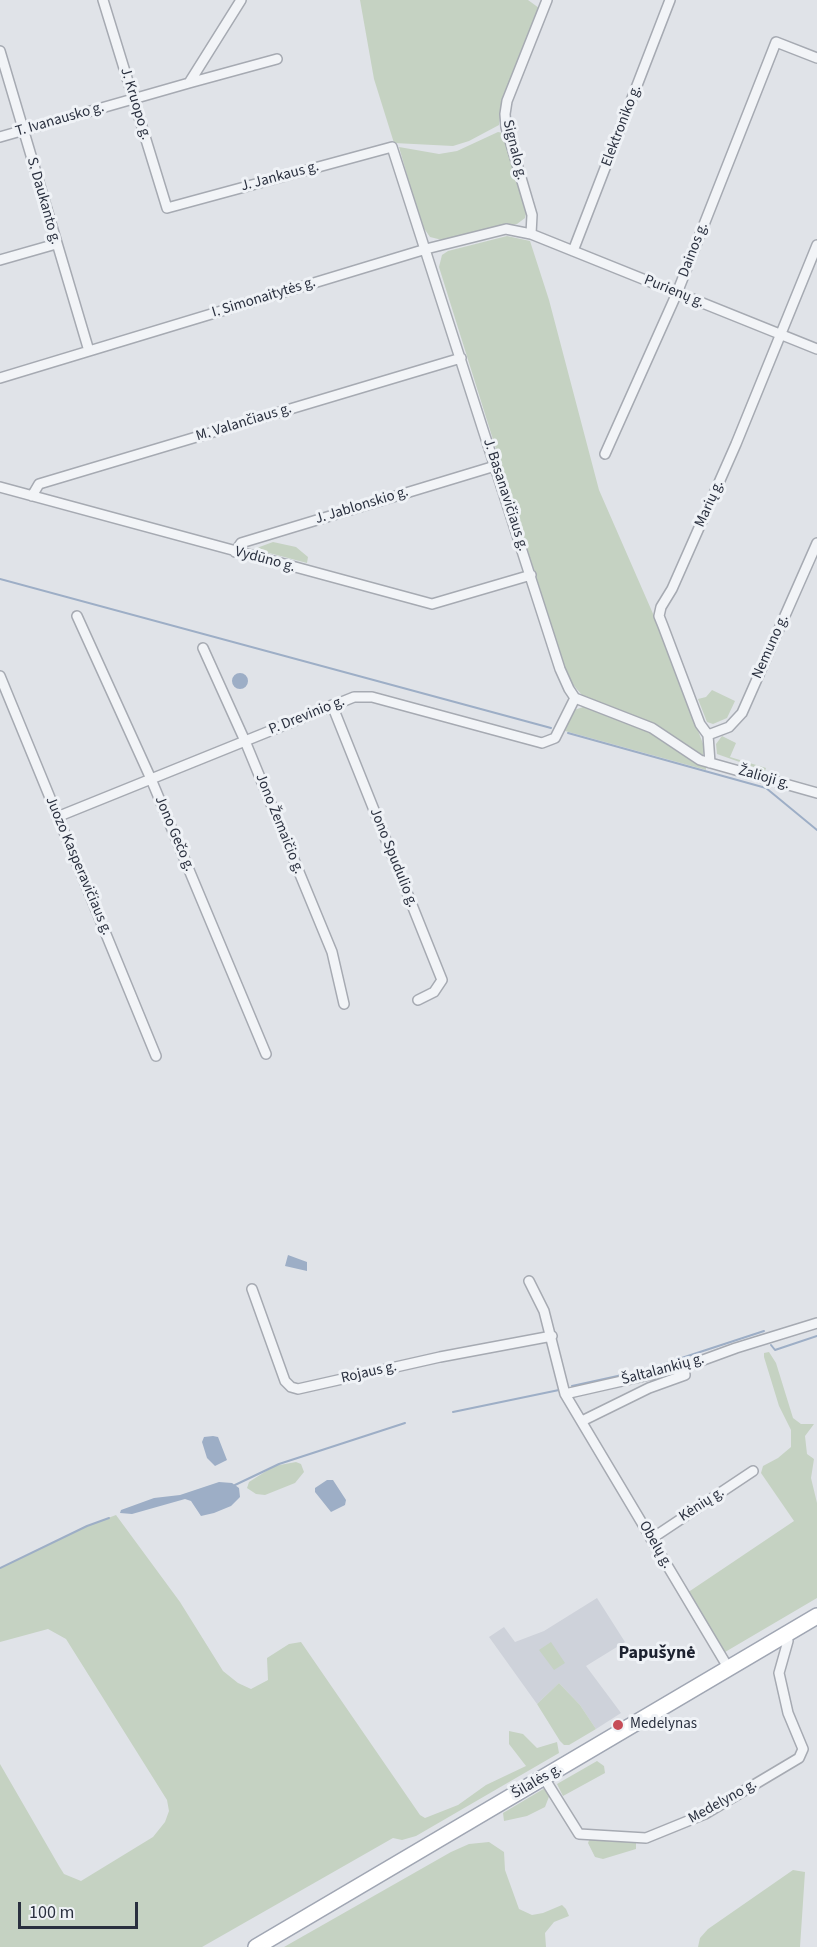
<!DOCTYPE html>
<meta charset="utf-8">
<style>
body{margin:0}
#map{position:relative;width:817px;height:1947px;overflow:hidden;background:#e0e3e8;font-family:"Source Sans 3",sans-serif}
canvas{display:block}
.scale{position:absolute;left:18px;top:1902px;width:120px;height:27px;box-sizing:border-box;border:3px solid #2a303f;border-top:0;padding-left:8px;font-size:18px;line-height:21px;white-space:nowrap;color:#2a303f;-webkit-text-stroke:4px #eff2f6;paint-order:stroke}
</style>
<div id="map">
<canvas width="817" height="1947"></canvas>
<div class="scale">100 m</div>
</div>
<script>
const g = document.querySelector('canvas').getContext('2d');
g.lineJoin = 'round';
function paint(path, color) { g.fillStyle = color; g.fill(path, 'evenodd'); }
const poly = rows => new Path2D(rows.map(r => 'M' + r).join(''));
function trace(path, color, width, dash) { g.strokeStyle = color; g.lineWidth = width; g.lineCap = dash ? 'butt' : 'round'; g.setLineDash(dash || []); g.stroke(path); }
function label(font, color, halo, rows, align = 'center') {
  g.font = font + ' "Source Sans 3",sans-serif'; g.lineWidth = 6; g.setLineDash([]); g.textBaseline = 'middle'; g.strokeStyle = halo; g.fillStyle = color; for (const [text, x, y, turn = 0] of rows) {
    g.save(); g.translate(x, y); g.rotate((+turn || 0) * Math.PI / 180); g.textAlign = isNaN(turn) ? turn : align; if (halo) g.strokeText(text, 0, 0); g.fillText(text, 0, 0); g.restore();
  }
}
paint(poly([
 [597,1598,625,1642,586,1666,621,1713,596,1729,580,1705,559,1683,537,1704,489,1637,504,1627,515,1642,544,1631]
]), '#ced2da');
paint(poly([
 [360,0,528,0,539,8,502,101,499,125,469,141,453,146,394,143,374,79],
 [498,132,503,133,505,138,526,213,525,218,517,224,442,240,430,237,421,224,399,147,439,154,457,151],
 [507,236,530,241,549,300,599,490,654,616,705,749,703,755,698,755,657,726,582,695,568,679,439,267,442,255,448,251],
 [273,542,296,547,308,557,307,563,254,549],
 [712,690,735,701,727,718,713,724,707,722,698,699,706,697],
 [586,706,657,735,694,762,706,766,706,770,565,731,574,710],
 [722,736,736,743,730,757,766,768,765,771,717,754,716,744],
 [769,1352,776,1363,793,1418,801,1424,814,1424,805,1436,807,1454,814,1459,811,1478,817,1503,817,1598,720,1655,684,1595,794,1521,761,1473,763,1466,778,1458,791,1447,791,1430,779,1406,764,1357,764,1353],
 [296,1462,301,1464,304,1472,295,1483,265,1495,256,1494,247,1488,249,1482,274,1466],
 [116,1515,180,1602,223,1671,238,1683,251,1689,268,1680,267,1658,289,1644,301,1642,420,1815,425,1818,458,1805,486,1785,526,1766,509,1744,509,1731,523,1734,537,1748,557,1742,559,1753,416,1836,402,1840,393,1838,202,1947,0,1947,0,1764,59,1866,64,1874,81,1881,153,1837,165,1822,169,1811,167,1800,66,1639,48,1629,0,1642,0,1568,87,1526],
 [551,1642,565,1663,554,1670,539,1650],
 [559,1683,580,1705,596,1729,569,1745,564,1745,560,1741,537,1704],
 [597,1761,604,1766,605,1773,563,1796,557,1784],
 [545,1788,550,1794,545,1807,527,1816,504,1821,503,1813],
 [590,1838,636,1841,636,1849,603,1859,595,1857,588,1843],
 [489,1842,504,1852,505,1870,519,1909,532,1915,543,1913,562,1905,566,1909,569,1916,554,1922,545,1933,546,1947,284,1947,451,1852,469,1844],
 [793,1870,805,1872,800,1947,698,1947,700,1938,708,1929]
]), '#c5d2c2');
paint(poly([
 '232 681a8 8 0 1 1 16 0a8 8 0 1 1-16 0Z',
 [288,1255,307,1262,307,1271,285,1266],
 [213,1436,218,1437,227,1460,215,1466,207,1458,202,1442,204,1437],
 [327,1480,333,1480,346,1500,345,1505,331,1512,315,1492,315,1488],
 [219,1482,232,1483,239,1488,240,1497,231,1506,214,1513,201,1516,191,1501,185,1499,132,1514,120,1513,121,1510,154,1498,180,1495]
]), '#9daec6');
trace(poly([
 [0,579,551,728],
 [568,733,766,788,817,830],
 [771,1345,775,1350,817,1336],
 [572,1386,645,1370,764,1331],
 [453,1412,559,1390],
 [235,1485,279,1464,405,1423],
 [0,1568,87,1526,109,1518]
]), '#9daec6', 2);
const street = poly([
 [103,0,167,208,392,147,560,669,569,689,575,698,652,728,700,760,817,793],
 [0,51,89,351],
 [189,83,277,59],
 [0,137,189,83,241,0],
 [531,234,532,215,506,127,505,114,507,101,547,0],
 [573,251,670,0],
 [0,260,56,244],
 [0,378,426,249,506,229,531,234,817,349],
 [605,454,677,293,776,42,817,58],
 [0,487,432,604,531,575],
 [32,496,39,484,461,358],
 [235,552,241,543,495,466],
 [77,616,151,779,266,1054],
 [203,648,245,741,332,952,344,1004],
 [0,676,156,1056],
 [332,705,442,980,434,992,418,1000],
 [708,735,729,727,742,713,817,543],
 [710,763,708,735,700,724,663,626,659,616,661,607,672,589,736,444,817,245],
 [57,817,354,697,372,697,542,743,555,738,575,698],
 [529,1281,544,1311,565,1394,684,1367,736,1348,817,1323],
 [252,1289,285,1381,291,1387,298,1389,440,1357,552,1336],
 [565,1394,729,1669],
 [582,1421,649,1388,685,1375,684,1367],
 [651,1539,753,1471],
 [544,1778,579,1834,646,1838,705,1814,799,1758,803,1749,788,1713,779,1673,788,1641,787,1635]
]);
const primary = poly([
 [256,1947,817,1616]
]);
trace(street, '#a6aab2', 12);
trace(primary, '#a0a6b3', 18);
trace(street, '#f2f4f7', 9);
trace(primary, '#fff', 15);
for (const [x, y, r, color] of [
 [618,1725,6,"#c64c57"]
]) { const dot = new Path2D(); dot.arc(x, y, r, 0, 2 * Math.PI); g.fillStyle = color; g.fill(dot); trace(dot, '#eff2f6', 2); }
label('15px', '#2a303f', '#eff2f6', [
 ["J. Kruopo g.",135,104,73],
 ["T. Ivanausko g.",60,120,-16],
 ["Elektroniko g.",622,126,-69],
 ["Signalo g.",514,150,76],
 ["J. Jankaus g.",280,177,-15],
 ["S. Daukanto g.",43,201,74],
 ["Dainos g.",694,250,-69],
 ["Purienų g.",674,292,22],
 ["I. Simonaitytės g.",264,298,-17],
 ["M. Valančiaus g.",244,423,-17],
 ["J. Basanavičiaus g.",505,495,72],
 ["Marių g.",710,504,-66],
 ["J. Jablonskio g.",362,506,-17],
 ["Vydūno g.",265,560,15],
 ["Nemuno g.",771,647,-66],
 ["P. Drevinio g.",307,716,-22],
 ["Žalioji g.",764,778,16],
 ["Jono Žemaičio g.",279,824,68],
 ["Jono Gečo g.",174,834,67],
 ["Jono Spudulio g.",393,858,68],
 ["Juozo Kasperavičiaus g.",78,866,67],
 ["Šaltalankių g.",663,1370,-15],
 ["Rojaus g.",369,1373,-13],
 ["Kėnių g.",702,1505,-33],
 ["Obelų g.",655,1545,60],
 ["Šilalės g.",537,1782,-30],
 ["Medelyno g.",723,1802,-29]
]);
label('15px', '#2a303f', '#eff2f6', [
 ["Medelynas",630,1725]
], 'left');
label('bold 18px', '#1c212f', '#eff2f6', [
 ["Papušynė",657,1654]
]);
</script>
